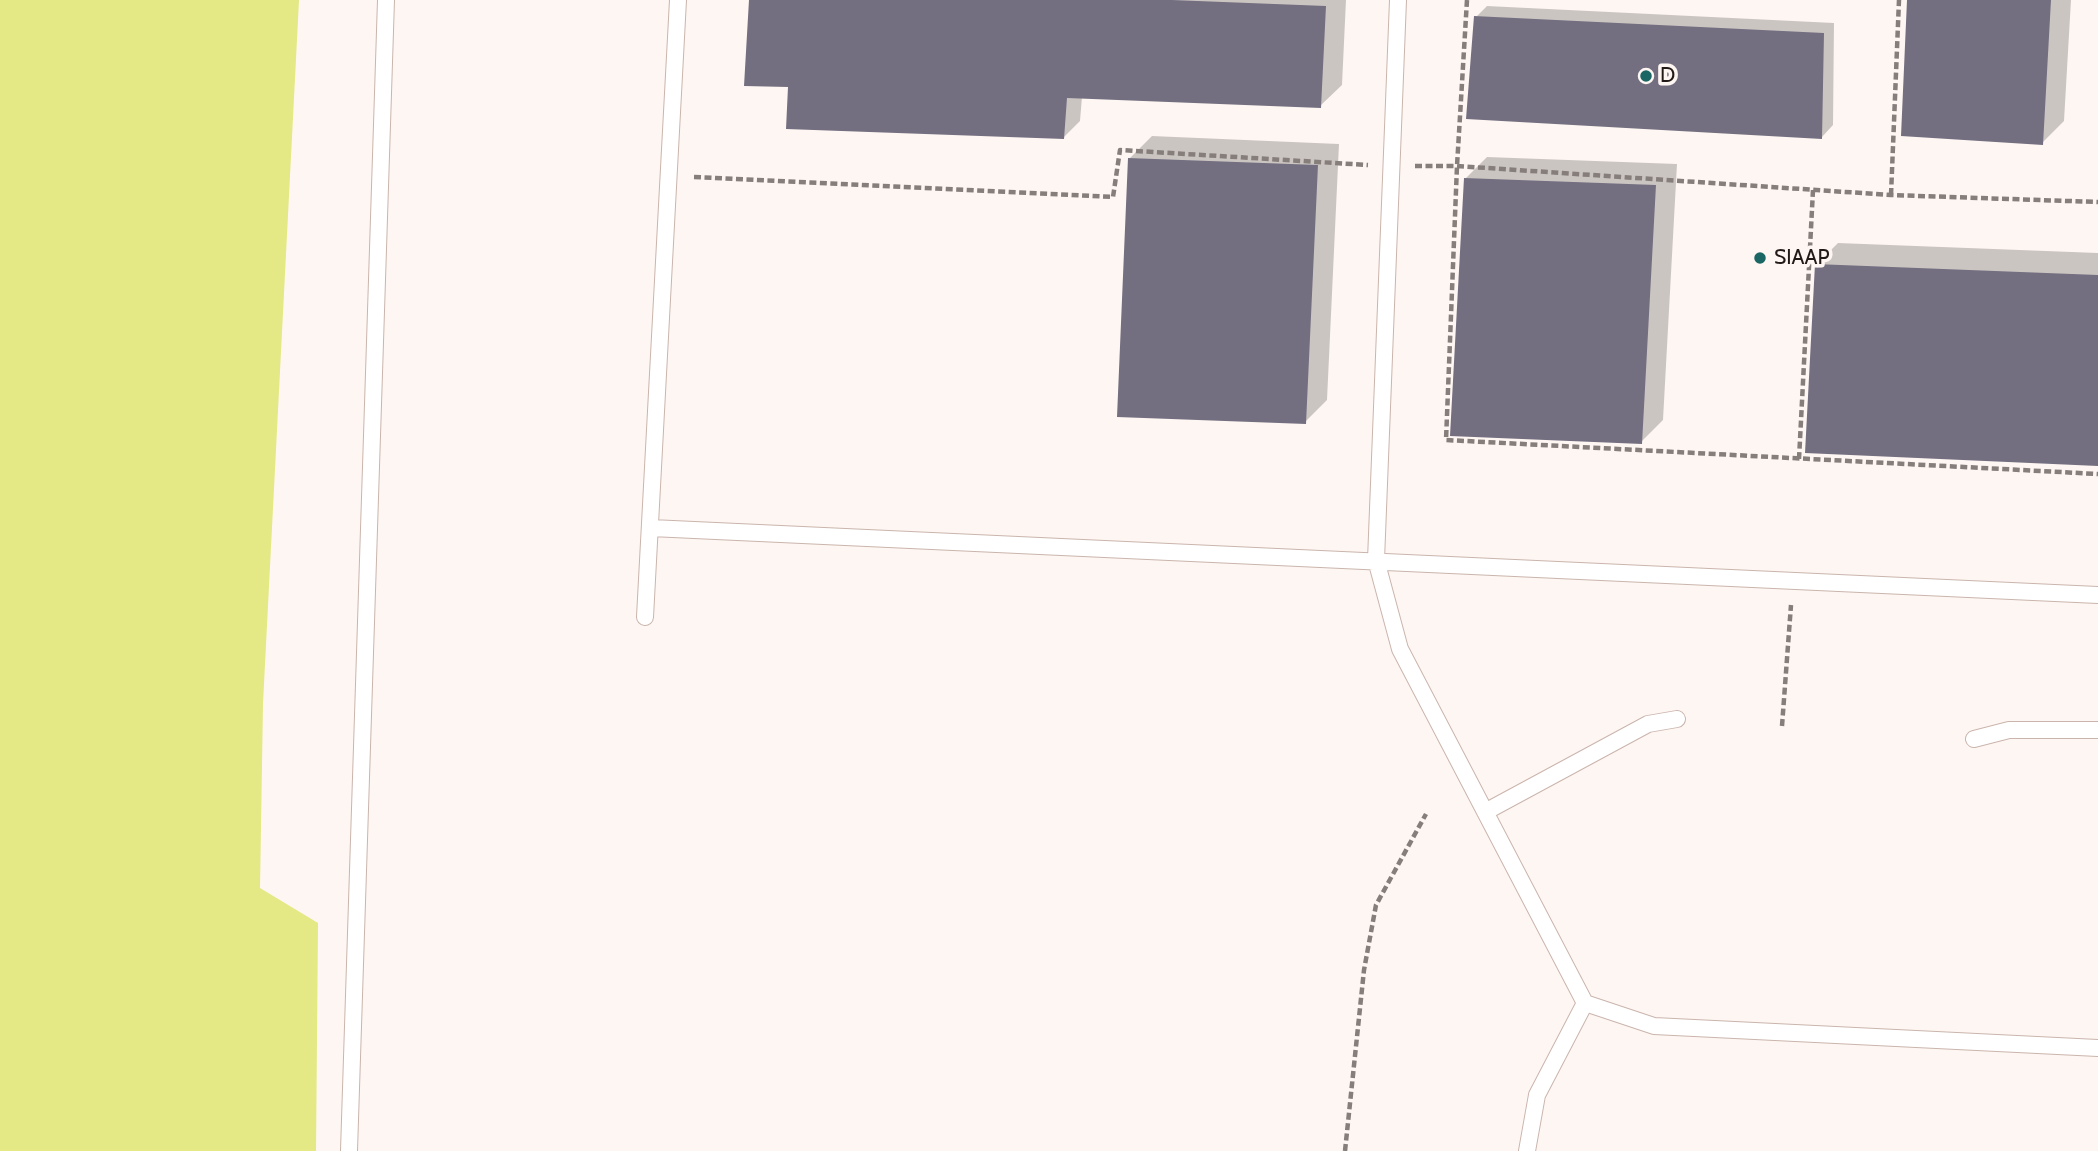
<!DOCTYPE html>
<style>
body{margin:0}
canvas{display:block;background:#fef6f2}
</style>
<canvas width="2098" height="1151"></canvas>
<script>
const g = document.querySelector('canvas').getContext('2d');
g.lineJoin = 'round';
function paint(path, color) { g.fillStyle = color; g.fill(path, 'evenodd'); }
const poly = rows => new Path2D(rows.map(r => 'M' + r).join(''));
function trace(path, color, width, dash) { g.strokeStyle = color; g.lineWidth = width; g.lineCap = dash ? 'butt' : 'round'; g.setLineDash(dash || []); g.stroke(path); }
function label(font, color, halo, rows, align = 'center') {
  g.font = font + ' Cabin,sans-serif'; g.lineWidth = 7; g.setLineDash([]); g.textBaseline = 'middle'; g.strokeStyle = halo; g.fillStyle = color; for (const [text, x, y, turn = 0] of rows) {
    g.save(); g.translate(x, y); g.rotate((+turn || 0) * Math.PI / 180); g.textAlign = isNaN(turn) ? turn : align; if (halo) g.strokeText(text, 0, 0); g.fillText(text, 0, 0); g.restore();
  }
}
paint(poly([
 [0,0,299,0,263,703,260,888,318,923,316,1151,0,1151]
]), '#e4e885');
paint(poly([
 [751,0,1346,0,1342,85,1320,106,1082,97,1080,121,1063,138,790,86],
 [1909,0,2071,0,2064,121,2042,143],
 [1487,6,1834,23,1833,125,1822,137,1476,17],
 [1152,136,1339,144,1327,400,1305,422,1130,158],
 [1487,157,1677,164,1663,420,1641,442,1465,179],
 [1838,243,2098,253,2098,465,1816,265]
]), '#0003');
paint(poly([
 [749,0,1172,0,1326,6,1321,108,1067,98,1064,139,786,129,788,87,744,86],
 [1907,0,2051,0,2043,145,1901,136],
 [1474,16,1824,33,1822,139,1466,119],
 [1128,158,1318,165,1306,424,1117,417],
 [1464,178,1656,185,1642,444,1450,436],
 [1815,264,2098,275,2098,466,1805,453]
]), '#736f80');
const lane = poly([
 [1398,0,1376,560,1400,649,1585,1003,1654,1026,2098,1048],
 [651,528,2098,595],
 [645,617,678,0],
 [1974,739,2009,730,2098,730],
 [1485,812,1648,724,1677,719],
 [349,1151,386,0],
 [1527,1151,1537,1095,1585,1003]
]);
trace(lane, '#cab5ad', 18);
trace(poly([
 [1467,0,1457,166,1446,440,2098,474],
 [1415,166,1457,166,1891,195,2098,202],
 [694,177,1113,197,1120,150,1368,165],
 [1891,195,1899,0],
 [1799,459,1813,190],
 [1782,726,1791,605],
 [1345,1151,1364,970,1376,905,1426,814]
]), '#867e7b', 4.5, [7, 3.5]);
trace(lane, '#fff', 16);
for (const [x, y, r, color] of [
 [1646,76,7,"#196664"],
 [1760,258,7,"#196664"]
]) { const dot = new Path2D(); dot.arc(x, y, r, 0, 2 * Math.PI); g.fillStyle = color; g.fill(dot); trace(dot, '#fef6f2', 2.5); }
label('21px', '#211a17', '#fef6f2', [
 ["D",1660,76],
 ["SIAAP",1774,258]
], 'left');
</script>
